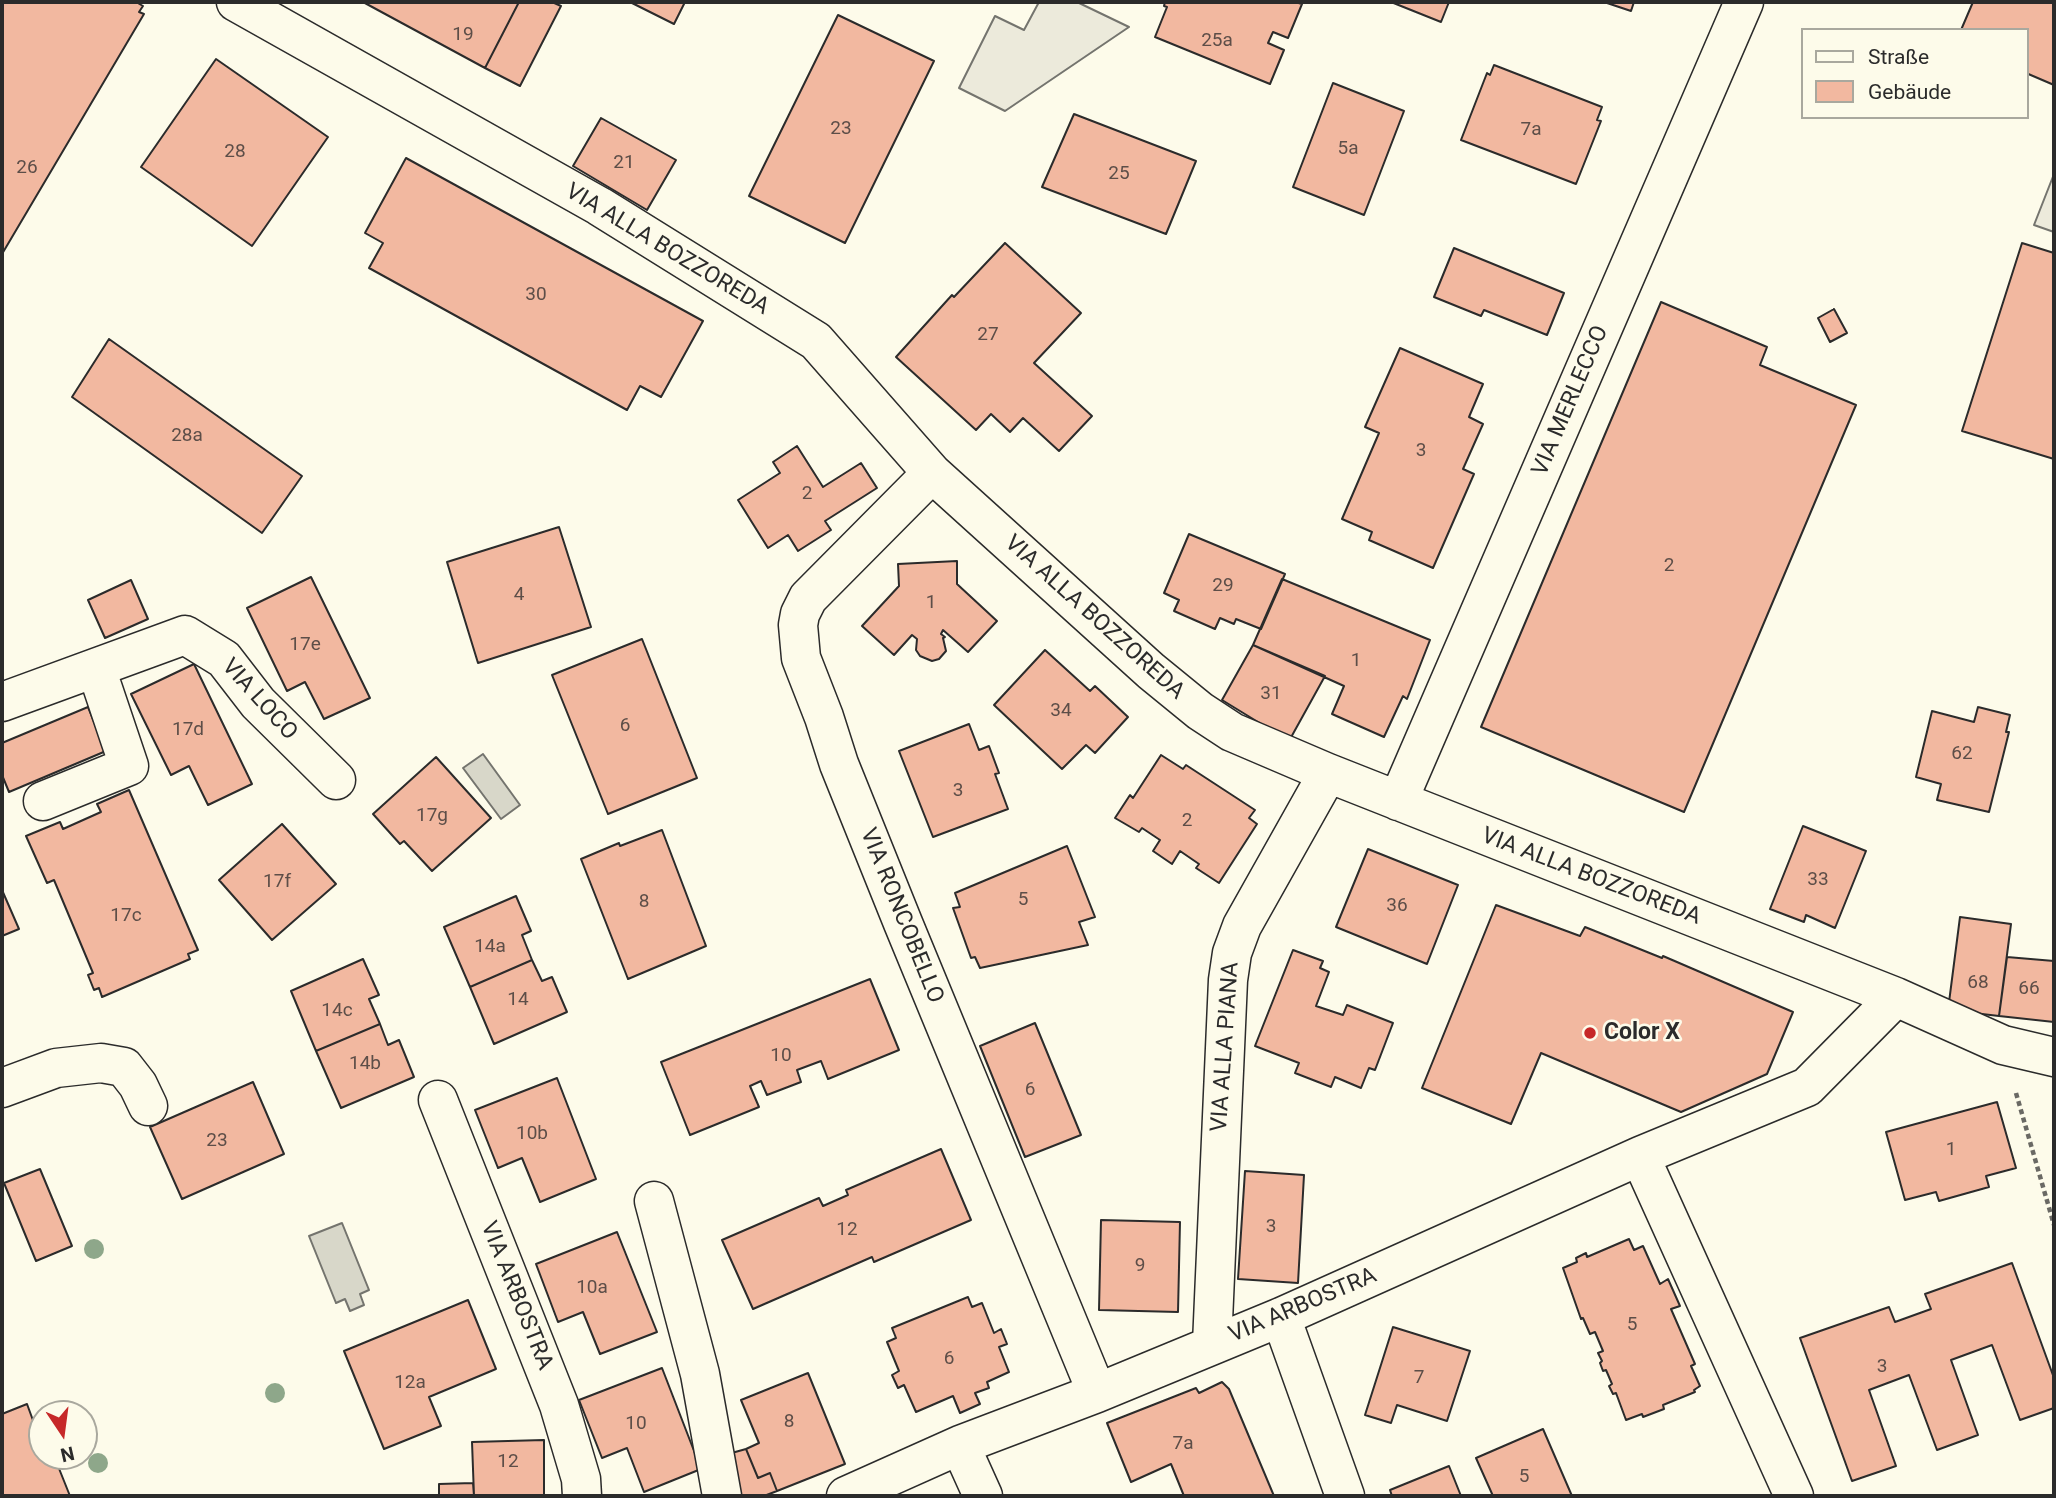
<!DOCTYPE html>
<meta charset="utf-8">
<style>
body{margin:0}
#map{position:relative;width:2056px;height:1498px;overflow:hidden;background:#fdfbea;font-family:Roboto,sans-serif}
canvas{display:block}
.frame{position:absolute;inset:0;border:4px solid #2b2b2b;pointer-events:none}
.legend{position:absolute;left:1801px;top:28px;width:228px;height:91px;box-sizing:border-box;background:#fdfbea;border:2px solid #a9a89e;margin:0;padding:9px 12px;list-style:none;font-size:21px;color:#2b2b2b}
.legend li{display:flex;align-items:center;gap:14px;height:35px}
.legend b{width:35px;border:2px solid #a9a89e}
.north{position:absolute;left:28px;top:1400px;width:70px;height:70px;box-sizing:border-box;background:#fdfbea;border:2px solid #a9a89e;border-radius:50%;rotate:167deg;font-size:19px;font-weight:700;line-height:28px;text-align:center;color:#2b2b2b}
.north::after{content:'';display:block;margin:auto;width:24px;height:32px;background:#c62828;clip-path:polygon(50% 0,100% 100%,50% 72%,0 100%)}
</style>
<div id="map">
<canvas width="2056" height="1498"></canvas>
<div class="frame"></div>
<ul class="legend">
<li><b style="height:9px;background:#fdfbea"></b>Straße</li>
<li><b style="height:19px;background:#f2b8a0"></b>Gebäude</li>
</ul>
<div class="north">N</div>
</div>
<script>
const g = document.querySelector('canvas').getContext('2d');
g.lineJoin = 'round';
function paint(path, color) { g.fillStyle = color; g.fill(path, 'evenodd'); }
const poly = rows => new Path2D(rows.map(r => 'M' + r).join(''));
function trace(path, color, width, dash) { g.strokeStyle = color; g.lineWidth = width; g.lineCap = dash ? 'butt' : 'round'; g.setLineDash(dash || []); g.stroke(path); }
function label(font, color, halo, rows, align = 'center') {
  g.font = font + ' Roboto,sans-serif'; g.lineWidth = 5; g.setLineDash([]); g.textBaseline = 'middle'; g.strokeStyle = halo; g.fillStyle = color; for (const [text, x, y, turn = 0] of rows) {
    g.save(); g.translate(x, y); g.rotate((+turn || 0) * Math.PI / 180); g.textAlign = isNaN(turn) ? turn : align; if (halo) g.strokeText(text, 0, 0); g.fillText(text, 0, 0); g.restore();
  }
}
const parking = poly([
 [1039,2,1077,2,1129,27,1005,111,959,88,995,16,1024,30,1039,2],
 [2054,174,2054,232,2034,225,2054,174]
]);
paint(parking, '#eceadb');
trace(parking, '#74746e', 2);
const water = poly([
 [483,754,520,805,501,819,463,768,483,754],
 [342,1223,369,1290,360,1294,364,1305,350,1311,345,1299,336,1303,309,1236,342,1223]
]);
paint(water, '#d8d7c9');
trace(water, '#74746e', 2);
const building = poly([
 [2,2,136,2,143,6,139,12,144,14,2,254,2,2],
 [363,2,519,2,485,68,363,2],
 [519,2,552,2,561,6,520,86,485,68,519,2],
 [630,2,685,2,674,24,630,2],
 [1165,2,1295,2,1302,4,1288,38,1273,32,1268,43,1284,50,1270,84,1155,37,1167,7,1164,6,1165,2],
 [1391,2,1449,2,1441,22,1391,2],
 [1604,2,1634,2,1631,11,1604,2],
 [1973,2,2054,2,2054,85,2026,73,2026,30,1961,30,1973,2],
 [838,15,934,61,845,243,749,196,838,15],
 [216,59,328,137,252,246,141,167,216,59],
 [1494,65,1602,107,1597,120,1601,121,1576,184,1461,140,1487,73,1490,75,1494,65],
 [1333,83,1404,111,1364,215,1293,187,1333,83],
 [1074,114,1196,161,1166,234,1042,187,1074,114],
 [601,118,676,160,647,210,573,166,601,118],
 [406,158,703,321,661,397,640,386,627,410,369,268,383,243,365,233,406,158],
 [1005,243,1081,313,1034,363,1092,416,1059,451,1023,418,1010,432,991,414,976,430,896,357,952,295,954,297,1005,243],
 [2022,243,2054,253,2054,459,1962,431,2022,243],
 [1454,248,1564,293,1547,335,1484,310,1481,316,1434,297,1454,248],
 [1661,302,1767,347,1760,365,1856,405,1684,812,1481,727,1661,302],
 [1834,309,1847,333,1830,342,1818,318,1834,309],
 [109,339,302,476,262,533,72,397,109,339],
 [1400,348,1483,384,1469,417,1483,424,1463,469,1474,474,1433,568,1369,540,1372,532,1342,519,1379,433,1365,427,1400,348],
 [797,446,823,487,861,463,877,488,825,521,831,530,798,551,788,535,768,548,738,500,780,473,773,462,797,446],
 [559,527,591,627,478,663,447,562,559,527],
 [1189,534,1285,574,1261,629,1236,619,1234,624,1220,618,1215,629,1174,611,1179,600,1164,593,1189,534],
 [957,561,957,584,997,621,968,652,943,630,941,634,945,637,943,638,946,651,939,659,932,661,920,656,916,650,917,639,912,635,894,655,862,626,899,586,898,564,957,561],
 [311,577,370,698,324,719,305,682,287,691,247,608,311,577],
 [1282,579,1430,640,1407,699,1403,696,1384,737,1332,714,1344,686,1253,645,1282,579],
 [131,580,148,619,105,638,88,600,131,580],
 [642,639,697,778,608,814,552,675,642,639],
 [1253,645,1325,676,1289,741,1222,700,1253,645],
 [1045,650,1090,691,1095,686,1128,717,1095,753,1086,745,1062,769,994,705,1045,650],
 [194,664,252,784,208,805,189,766,171,775,131,694,194,664],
 [88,707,106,751,9,792,2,775,2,743,88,707],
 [1978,707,2010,715,2006,732,2009,732,1989,812,1937,800,1941,784,1916,777,1932,711,1974,722,1978,707],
 [969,724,979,750,989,746,999,773,995,774,1008,809,933,837,899,751,969,724],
 [1161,755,1183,769,1186,765,1255,810,1249,818,1257,824,1219,883,1196,868,1199,864,1180,851,1172,864,1153,851,1160,840,1142,828,1139,832,1115,818,1130,795,1133,798,1161,755],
 [436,757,491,818,432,871,404,841,400,844,373,814,436,757],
 [129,790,198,950,188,954,190,959,102,997,99,988,94,990,88,975,93,973,54,880,47,883,26,836,60,822,63,829,101,812,97,804,129,790],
 [282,824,336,884,272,940,219,880,282,824],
 [1803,826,1866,851,1835,928,1806,915,1804,922,1770,909,1803,826],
 [662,830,706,946,628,979,581,859,619,843,620,846,662,830],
 [1067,846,1095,917,1079,922,1088,945,980,968,975,957,971,958,953,908,960,907,955,893,1067,846],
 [1368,849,1458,885,1427,964,1336,927,1368,849],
 [2,890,19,929,2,936,2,890],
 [516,896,531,931,522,935,532,960,470,987,444,927,516,896],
 [1496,905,1580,936,1585,927,1662,958,1663,956,1793,1012,1767,1074,1681,1112,1541,1053,1511,1124,1422,1088,1496,905],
 [1960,917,2011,924,1999,1016,1948,1010,1960,917],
 [1293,950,1323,961,1320,968,1329,972,1316,1006,1343,1015,1347,1005,1393,1023,1375,1070,1369,1068,1361,1088,1335,1077,1331,1087,1295,1073,1299,1063,1255,1046,1293,950],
 [2007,957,2054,961,2054,1022,1999,1016,2007,957],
 [363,959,379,995,369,999,380,1024,316,1051,291,991,363,959],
 [532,960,542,981,552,977,567,1012,494,1044,470,987,532,960],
 [870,979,899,1050,828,1079,821,1061,797,1070,801,1082,767,1095,761,1081,750,1086,759,1107,690,1135,661,1062,870,979],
 [1035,1023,1081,1135,1025,1157,980,1046,1035,1023],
 [380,1024,388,1045,399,1040,414,1077,341,1108,316,1051,380,1024],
 [557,1078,596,1179,540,1202,522,1158,498,1168,475,1110,557,1078],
 [253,1082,284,1154,182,1199,150,1127,253,1082],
 [1997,1102,2016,1168,1986,1176,1989,1187,1939,1201,1936,1192,1905,1200,1886,1132,1997,1102],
 [941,1149,971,1220,874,1262,872,1257,753,1309,722,1240,819,1198,823,1206,848,1195,846,1190,941,1149],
 [40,1169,72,1246,36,1261,4,1183,40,1169],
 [1245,1171,1304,1175,1298,1283,1238,1279,1245,1171],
 [1101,1220,1180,1222,1178,1312,1099,1310,1101,1220],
 [617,1232,657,1332,600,1354,583,1312,558,1322,536,1264,617,1232],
 [1629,1239,1634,1250,1643,1246,1660,1284,1668,1279,1680,1306,1671,1309,1695,1364,1691,1366,1700,1386,1694,1390,1695,1392,1663,1405,1664,1409,1643,1417,1642,1414,1626,1420,1616,1393,1613,1394,1609,1386,1612,1384,1606,1370,1603,1371,1600,1363,1602,1361,1598,1353,1603,1351,1595,1332,1590,1334,1583,1318,1581,1319,1563,1268,1577,1262,1576,1258,1586,1253,1587,1257,1629,1239],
 [2012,1263,2054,1378,2054,1408,2020,1420,1992,1345,1951,1360,1978,1435,1937,1450,1909,1375,1869,1390,1896,1466,1852,1481,1800,1338,1889,1307,1895,1322,1931,1309,1925,1294,2012,1263],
 [968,1297,972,1307,982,1303,994,1333,1001,1329,1007,1344,999,1347,1009,1372,987,1382,989,1388,975,1393,980,1404,960,1413,953,1396,916,1412,904,1385,898,1388,892,1375,899,1371,887,1342,896,1338,892,1328,968,1297],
 [468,1300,496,1369,429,1397,441,1426,384,1449,344,1351,468,1300],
 [1393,1327,1470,1351,1447,1421,1397,1405,1391,1423,1365,1415,1393,1327],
 [662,1368,701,1469,644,1492,627,1448,602,1458,579,1400,662,1368],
 [808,1373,845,1464,777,1491,770,1473,758,1478,746,1449,759,1443,741,1400,808,1373],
 [1222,1382,1229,1389,1274,1496,1184,1496,1171,1464,1131,1482,1107,1423,1196,1388,1199,1393,1222,1382],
 [27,1404,42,1445,42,1456,54,1456,70,1496,2,1496,2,1414,27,1404],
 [1543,1429,1572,1496,1493,1496,1476,1458,1543,1429],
 [544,1440,544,1496,474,1496,472,1442,544,1440],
 [746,1449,758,1478,770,1473,777,1491,764,1496,736,1496,728,1454,746,1449],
 [1449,1466,1461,1496,1392,1496,1390,1490,1449,1466],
 [473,1483,474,1496,439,1496,439,1484,473,1483]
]);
paint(building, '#f2b8a0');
trace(building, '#2b2b2b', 2);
const street = poly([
 [236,2,599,206,816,341,932,473,1151,671,1200,711,1232,732,1328,773,1896,997,2003,1045,2054,1057],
 [932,473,808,598,800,614,798,625,801,658,824,717,839,764,903,923,1097,1393],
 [2,702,185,635,224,659,258,703,336,780],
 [43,801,129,766,96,668],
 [1398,801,1744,2],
 [2,1088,56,1068,101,1063,124,1067,138,1085,148,1106],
 [438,1100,559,1405,581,1479,582,1496],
 [1640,1156,1794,1496],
 [654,1201,700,1374,722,1496],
 [1281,1317,1345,1496],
 [1212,1344,1228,980,1232,953,1242,926,1328,773],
 [960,1445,983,1496],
 [846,1496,960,1445,1097,1393,1281,1317,1640,1156,1807,1087,1896,997]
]);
trace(street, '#2b2b2b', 41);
trace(poly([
 [2016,1093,2054,1225]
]), '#6a6964', 4.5, [5, 3.5]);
trace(street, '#fdfbea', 38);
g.fillStyle = '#8ea78a';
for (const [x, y] of [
 [94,1249],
 [275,1393],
 [98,1463]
]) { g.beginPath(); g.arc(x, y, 10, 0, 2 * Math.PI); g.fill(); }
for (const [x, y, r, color] of [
 [1590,1033,7,"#c62828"]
]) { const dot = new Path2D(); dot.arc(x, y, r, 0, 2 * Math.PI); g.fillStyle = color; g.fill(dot); trace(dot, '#fdfbea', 2.5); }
label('19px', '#5d4e48', null, [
 ["19",463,35],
 ["25a",1217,41],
 ["23",841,129],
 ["7a",1531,130],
 ["5a",1348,149],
 ["28",235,152],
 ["21",624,163],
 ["26",27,168],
 ["25",1119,174],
 ["30",536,295],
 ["27",988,335],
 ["28a",187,436],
 ["3",1421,451],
 ["2",807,494],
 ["2",1669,566],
 ["29",1223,586],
 ["4",519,595],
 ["1",931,603],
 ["17e",305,645],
 ["1",1356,661],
 ["31",1271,694],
 ["34",1061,711],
 ["6",625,726],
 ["17d",188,730],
 ["62",1962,754],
 ["3",958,791],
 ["17g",432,816],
 ["2",1187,821],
 ["33",1818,880],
 ["17f",277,882],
 ["5",1023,900],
 ["8",644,902],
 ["36",1397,906],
 ["17c",126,916],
 ["14a",490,947],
 ["68",1978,983],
 ["66",2029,989],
 ["14",518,1000],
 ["14c",337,1011],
 ["10",781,1056],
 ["14b",365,1064],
 ["6",1030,1090],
 ["10b",532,1134],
 ["23",217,1141],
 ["1",1951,1150],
 ["3",1271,1227],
 ["12",847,1230],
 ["9",1140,1266],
 ["10a",592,1288],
 ["5",1632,1325],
 ["6",949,1359],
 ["3",1882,1367],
 ["7",1419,1378],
 ["12a",410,1383],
 ["8",789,1422],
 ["10",636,1424],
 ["7a",1183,1444],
 ["12",508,1462],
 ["5",1524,1477]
]);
label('23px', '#2b2b2b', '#fdfbea', [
 ["VIA ALLA BOZZOREDA",667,250,31],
 ["VIA MERLECCO",1571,401,-67],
 ["VIA ALLA BOZZOREDA",1094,618,42],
 ["VIA LOCO",259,700,48],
 ["VIA ALLA BOZZOREDA",1591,877,21],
 ["VIA RONCOBELLO",901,916,68],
 ["VIA ALLA PIANA",1226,1047,-86],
 ["VIA ARBOSTRA",516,1296,68],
 ["VIA ARBOSTRA",1303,1306,-23]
]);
label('bold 23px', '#2b2b2b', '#fdfbea', [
 ["Color X",1604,1033]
], 'left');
</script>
